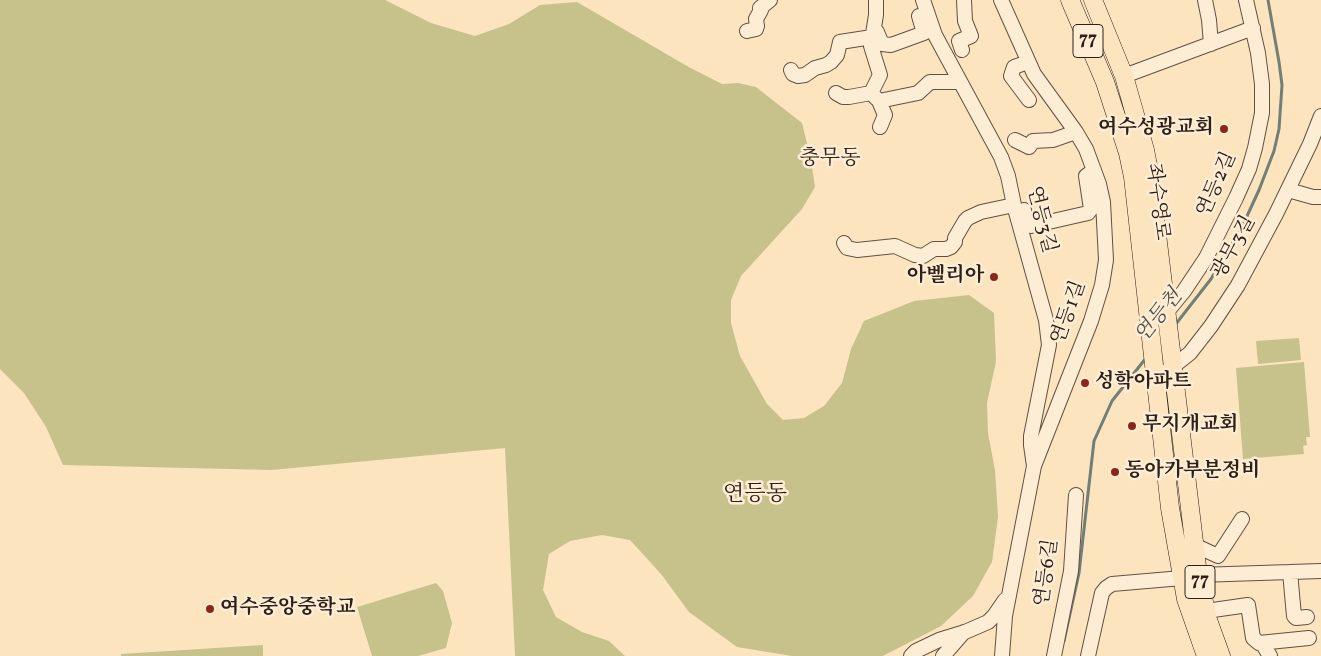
<!DOCTYPE html>
<meta charset="utf-8">
<style>
body{margin:0}
canvas{display:block;background:#fce4bf}
</style>
<canvas width="1321" height="656"></canvas>
<script>
const g = document.querySelector('canvas').getContext('2d');
g.lineJoin = 'round';
function paint(path, color) { g.fillStyle = color; g.fill(path, 'evenodd'); }
const poly = rows => new Path2D(rows.map(r => 'M' + r).join(''));
function trace(path, color, width, dash) { g.strokeStyle = color; g.lineWidth = width; g.lineCap = dash ? 'butt' : 'round'; g.setLineDash(dash || []); g.stroke(path); }
function label(font, color, halo, rows, align = 'center') {
  g.font = font + ' Vollkorn,"Noto Serif KR",serif'; g.lineWidth = 5; g.setLineDash([]); g.textBaseline = 'middle'; g.strokeStyle = halo; g.fillStyle = color; for (const [text, x, y, turn = 0] of rows) {
    g.save(); g.translate(x, y); g.rotate((+turn || 0) * Math.PI / 180); g.textAlign = isNaN(turn) ? turn : align; if (halo) g.strokeText(text, 0, 0); g.fillText(text, 0, 0); g.restore();
  }
}
paint(poly([
 [0,0,385,0,431,23,475,36,509,24,540,5,577,2,687,66,722,84,738,83,756,87,802,123,811,160,815,187,802,209,741,276,731,300,731,323,740,356,767,404,783,420,804,418,824,406,842,383,851,349,864,321,914,301,969,295,994,313,996,362,987,403,988,433,995,470,998,517,992,562,973,596,941,626,883,656,792,656,737,647,689,612,661,574,630,540,602,535,570,541,549,554,543,590,556,617,582,632,609,641,625,656,515,656,505,448,272,470,63,465,46,427,24,393,0,369],
 [1299,338,1301,360,1258,364,1256,341],
 [1304,362,1310,437,1306,437,1307,445,1303,446,1304,454,1243,459,1236,368],
 [436,583,443,591,452,623,446,648,418,656,372,656,357,607],
 [263,645,263,656,121,656,121,654]
]), '#c7c28c');
trace(poly([
 [1175,325,1211,279,1242,227,1259,190,1274,151,1279,129,1282,85,1279,62,1268,0],
 [1064,641,1079,573,1094,441,1112,401,1146,358]
]), '#727f76', 3);
const minor = poly([
 [923,0,935,35,1001,157,1008,176,1014,205,1046,320,1049,345,1031,436,1031,445,1034,466],
 [1001,0,1034,74,1076,132,1086,149,1099,184,1103,202,1106,260,1102,285,1091,321,1034,466,1005,616,1002,656],
 [1205,0,1209,20,1211,44],
 [874,29,877,32,882,44,891,45,924,33,919,16],
 [747,31,756,29,757,26,756,19,761,10,760,8,770,0],
 [962,50,959,41,971,36,965,21,964,0],
 [1028,62,1014,67,1011,76,1029,100],
 [791,70,793,74,798,76,805,75,815,68,826,65,831,62,837,55,840,42,872,37],
 [1124,76,1253,28],
 [836,93,843,97,849,97,871,93,877,99],
 [871,93,880,75,871,46,876,15,876,0],
 [880,127,885,115,879,101,918,93,930,82,960,82],
 [1015,140,1029,147,1033,141,1053,140,1076,132],
 [1288,190,1313,197,1321,197],
 [1024,210,1027,223,1031,226,1088,213,1091,209,1086,176,1094,170],
 [844,243,847,248,857,250,895,246,915,255,923,256,934,249,946,249,951,247,955,242,955,238,965,221,968,218,981,212,1014,205],
 [1166,313,1184,291,1206,258,1236,198,1249,169,1255,148,1262,113,1262,84,1258,53,1246,0],
 [1156,380,1190,353,1211,326,1238,285,1276,214,1310,144,1321,116],
 [1194,545,1218,556,1242,519],
 [1290,572,1294,616,1296,618,1307,617],
 [1198,575,1321,571],
 [1206,611,1248,605,1253,638,1259,643,1309,638],
 [1262,643,1270,656],
 [911,656,916,651,939,640,965,632,988,622,994,616,1005,600],
 [943,656,964,632],
 [1054,656,1071,571,1076,495],
 [1088,656,1102,593,1106,588,1112,584,1182,578]
]);
const major = poly([
 [1070,0,1105,82,1128,153,1133,177,1170,508,1186,599,1206,656],
 [1093,0,1124,76,1145,150,1150,176,1198,575,1208,620,1221,656]
]);
trace(minor, '#625142', 16);
trace(major, '#2e2019', 19);
trace(minor, '#fdedd5', 14);
trace(major, '#fce4bf', 18);
for (const [x, y, r, color] of [
 [1224,129,5,"#8f2418"],
 [994,277,5,"#8f2418"],
 [1085,383,5,"#8f2418"],
 [1132,426,5,"#8f2418"],
 [1115,472,5,"#8f2418"],
 [210,609,5,"#8f2418"]
]) { const dot = new Path2D(); dot.arc(x, y, r, 0, 2 * Math.PI); g.fillStyle = color; g.fill(dot); trace(dot, '#fdedd5', 2); }
for (const [x, y, w] of [
 [1088,41,30],
 [1200,582,30]
]) { const box = new Path2D(); box.roundRect(x - w / 2, y - 16.5, w, 33, 4); g.fillStyle = '#fdedd5'; g.fill(box); trace(box, '#2e2019', 1); }
label('bold 19px', '#2e2019', null, [
 ["77",1088,41],
 ["77",1200,582]
]);
label('bold 20px', '#2e2019', '#fdedd5', [
 ["여수성광교회",1214,129,"right"],
 ["아벨리아",984,277,"right"],
 ["성학아파트",1095,383],
 ["무지개교회",1142,426],
 ["동아카부분정비",1125,472],
 ["여수중앙중학교",220,609]
], 'left');
label('20px', '#2e2019', '#fdedd5', [
 ["연등2길",1218,185,-66],
 ["좌수영로",1156,202,83],
 ["연등3길",1040,220,76],
 ["광무3길",1235,248,-61],
 ["연등1길",1070,313,-70],
 ["연등6길",1048,573,-82]
]);
label('21px', '#2e2019', '#fdedd5', [
 ["충무동",830,160]
]);
label('italic 21px', '#504f48', '#fdedd5', [
 ["연등천",1160,317,-51]
]);
label('22px', '#2e2019', '#fdedd5', [
 ["연등동",755,496]
]);
</script>
